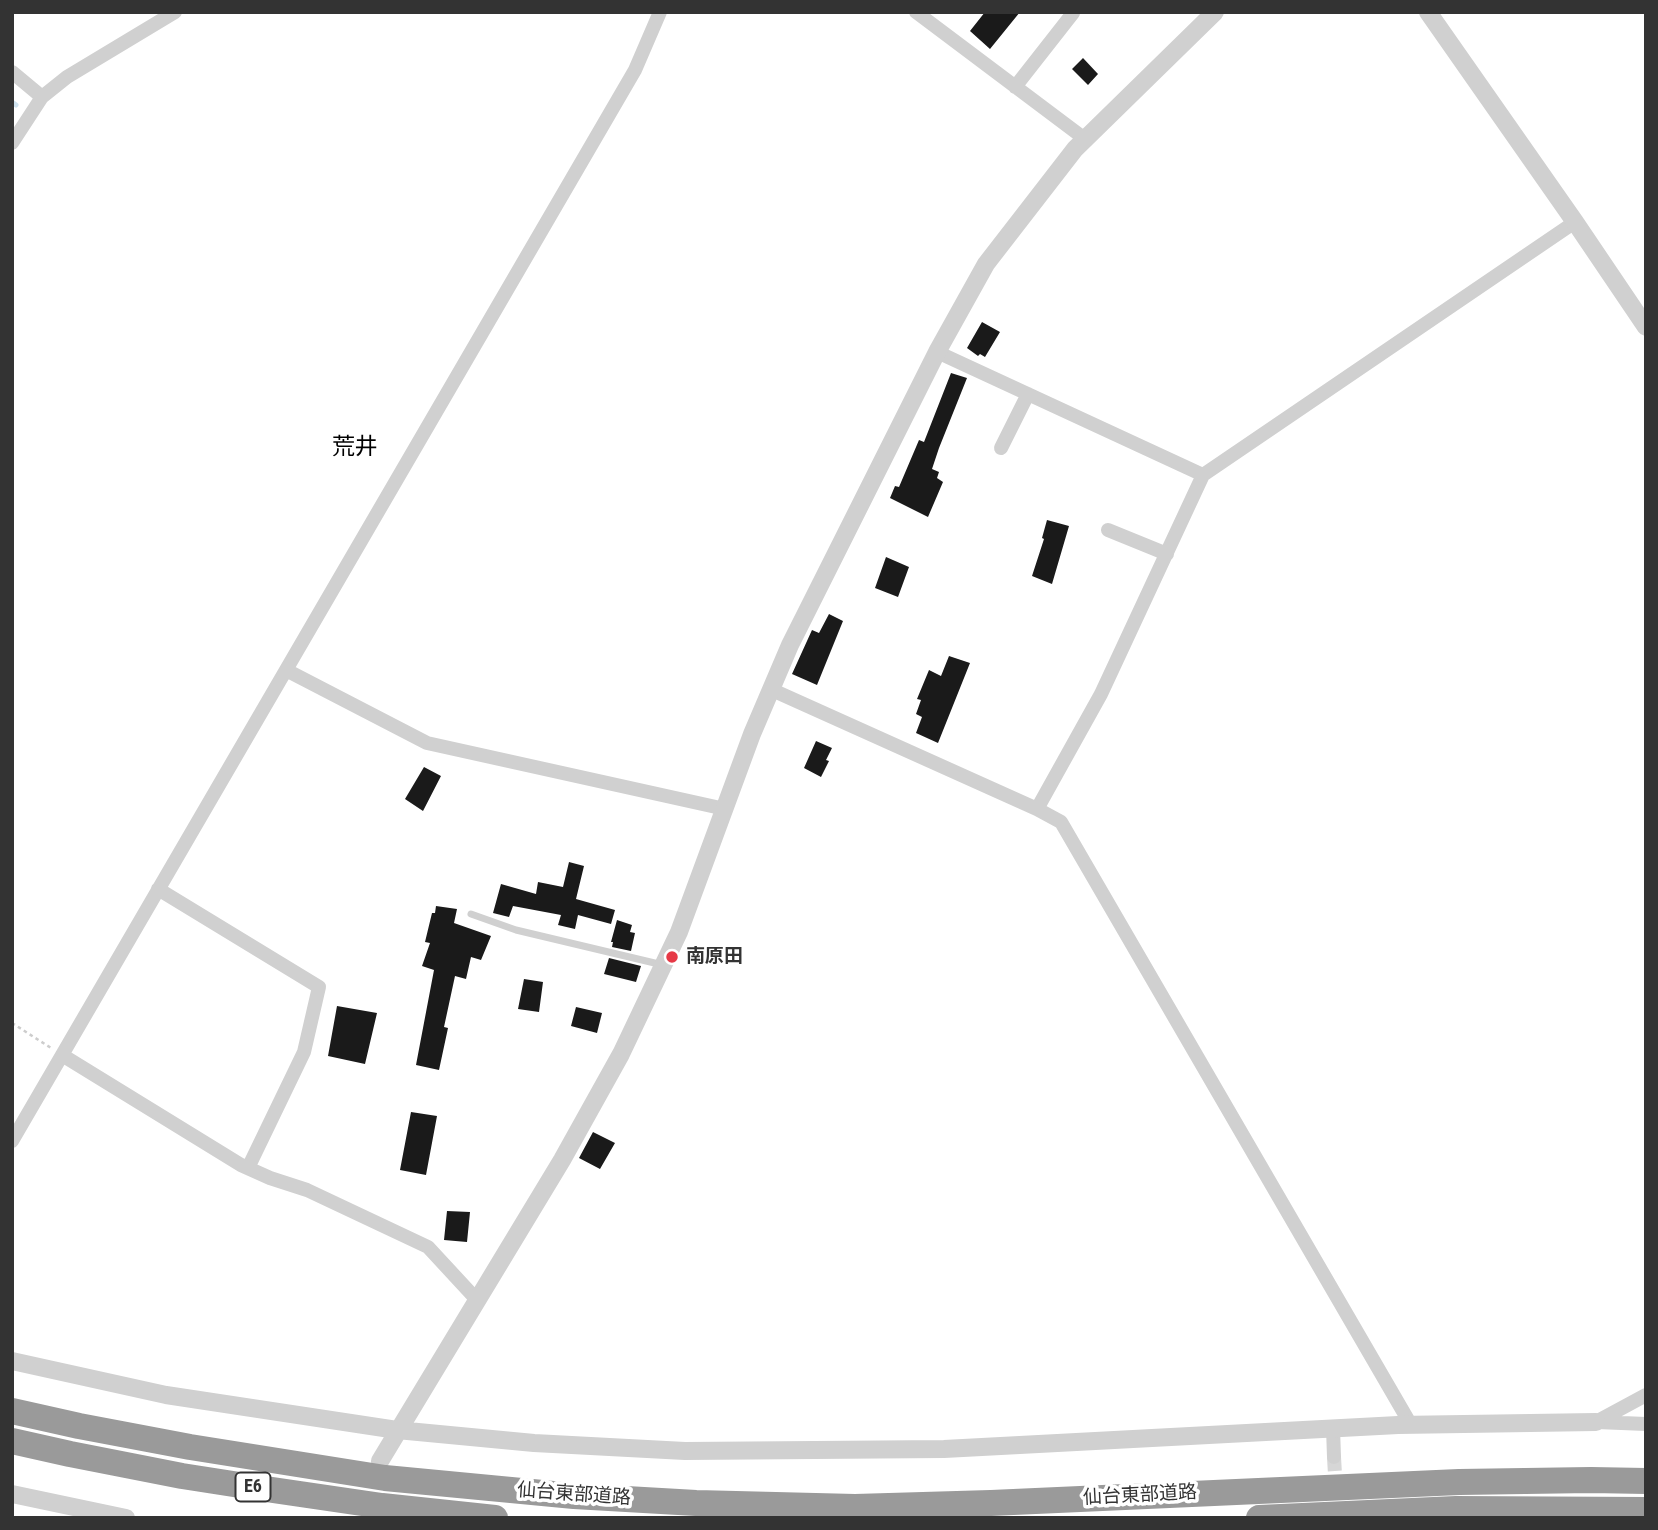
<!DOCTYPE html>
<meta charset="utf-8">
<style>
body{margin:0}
#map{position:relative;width:1658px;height:1530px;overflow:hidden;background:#fff;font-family:"Roboto Condensed",sans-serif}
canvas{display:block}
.frame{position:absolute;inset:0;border:14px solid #333;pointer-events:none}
</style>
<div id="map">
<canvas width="1658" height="1530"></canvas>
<div class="frame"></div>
</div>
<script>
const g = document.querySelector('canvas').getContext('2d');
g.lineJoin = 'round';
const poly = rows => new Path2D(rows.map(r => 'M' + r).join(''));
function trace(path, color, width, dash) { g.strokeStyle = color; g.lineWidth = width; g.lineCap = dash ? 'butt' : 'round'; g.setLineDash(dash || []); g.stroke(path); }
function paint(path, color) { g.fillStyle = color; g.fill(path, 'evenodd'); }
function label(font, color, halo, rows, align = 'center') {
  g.font = font + ' "Roboto Condensed","Noto Sans JP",sans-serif'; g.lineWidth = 7; g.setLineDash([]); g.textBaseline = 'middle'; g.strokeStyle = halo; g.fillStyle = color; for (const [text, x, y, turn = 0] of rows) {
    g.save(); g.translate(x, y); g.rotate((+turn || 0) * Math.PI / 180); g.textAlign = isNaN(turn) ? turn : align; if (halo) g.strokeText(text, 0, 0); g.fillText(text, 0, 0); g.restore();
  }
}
trace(poly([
 [12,102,16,105]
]), '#cfe2ee', 5);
paint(poly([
 [985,12,1020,12,990,49,970,31],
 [1083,58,1098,74,1088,85,1072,69],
 [982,322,1000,332,985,357,980,354,978,356,967,348],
 [951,373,967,378,939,448,932,469,939,472,937,478,943,482,928,517,890,498,895,486,899,487,919,440,924,442],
 [1047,520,1069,526,1052,584,1032,576,1044,539,1042,538],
 [886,557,909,567,898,597,875,588],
 [829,614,843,621,817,685,792,674,812,630,819,633],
 [949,656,970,663,938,743,916,733,922,717,916,714,921,700,917,699,929,670,941,676],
 [816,741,832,748,826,760,829,761,821,777,804,768],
 [424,767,441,776,423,811,405,799],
 [569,862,584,866,576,899,615,910,611,924,578,915,575,929,558,925,561,915,513,906,509,917,493,913,501,884,536,894,538,882,563,887],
 [436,906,457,909,454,923,491,936,481,960,471,957,466,979,455,976,444,1027,448,1028,439,1070,416,1065,434,970,422,966,430,943,425,942,432,913,435,913],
 [617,920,632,925,630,932,635,933,631,951,612,947,613,942,611,942],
 [609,958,641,966,636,982,604,974],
 [524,979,543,982,539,1012,518,1009],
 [337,1006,377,1013,365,1064,328,1056],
 [576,1007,602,1013,597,1033,571,1026],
 [411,1112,437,1116,426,1175,400,1170],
 [593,1132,615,1143,600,1169,579,1158],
 [447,1211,470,1212,467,1242,444,1240]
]), '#1a1a1a');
trace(poly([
 [1334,1457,1336,1492]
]), '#d6d6d6', 14, [14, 7]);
trace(poly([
 [12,1023,51,1048]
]), '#cdcdcd', 2.5, [3.5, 3.5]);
trace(poly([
 [471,914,516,930,663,965]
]), '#d0d0d0', 7);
trace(poly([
 [916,12,1085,139],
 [12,72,42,97],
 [1015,87,1073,13],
 [12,143,42,97,67,77,175,12],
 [1001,448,1028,394],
 [1203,475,1575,222],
 [1108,530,1167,554],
 [286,670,427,743,725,809],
 [770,689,1037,809,1101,694,1203,475,937,352],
 [1037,809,1061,822,1411,1425],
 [158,889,319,987,304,1052,248,1168],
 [62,1055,241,1165,270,1178,307,1190,428,1247,477,1300],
 [12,1141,635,70,660,12],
 [1596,1422,1646,1395],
 [1597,1422,1646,1424],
 [1333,1428,1334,1457]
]), '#d0d0d0', 14);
trace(poly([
 [1428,12,1575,222,1646,327],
 [12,1361,166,1395,397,1430,534,1443,685,1451,944,1449,1398,1425,1596,1422],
 [380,1461,562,1160,621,1054,679,932,752,734,790,645,937,352,986,264,1075,149,1215,12],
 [12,1494,126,1518]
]), '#d0d0d0', 18);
trace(poly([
 [12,1411,79,1426,190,1447,385,1478,574,1496,696,1503,855,1507,991,1503,1459,1482,1591,1480,1646,1481],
 [12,1441,70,1454,182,1476,259,1488,382,1506,495,1518],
 [1259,1518,1456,1509,1646,1510]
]), '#9a9a9a', 26);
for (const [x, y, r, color] of [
 [672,957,7,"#e63946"]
]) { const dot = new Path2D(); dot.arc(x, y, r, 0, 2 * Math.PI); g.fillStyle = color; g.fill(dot); trace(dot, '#fff', 2.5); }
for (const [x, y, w] of [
 [253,1487,35]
]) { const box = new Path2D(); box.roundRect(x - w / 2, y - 14.5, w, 29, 5); g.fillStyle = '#fff'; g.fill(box); trace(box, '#333', 2); }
label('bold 18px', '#333', null, [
 ["E6",253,1487]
]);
label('bold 19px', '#333', '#fff', [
 ["南原田",686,957]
], 'left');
label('19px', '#333', '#fff', [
 ["仙台東部道路",574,1495,4],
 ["仙台東部道路",1140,1496,-3]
]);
label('23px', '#000', '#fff', [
 ["荒井",355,448]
]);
</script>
